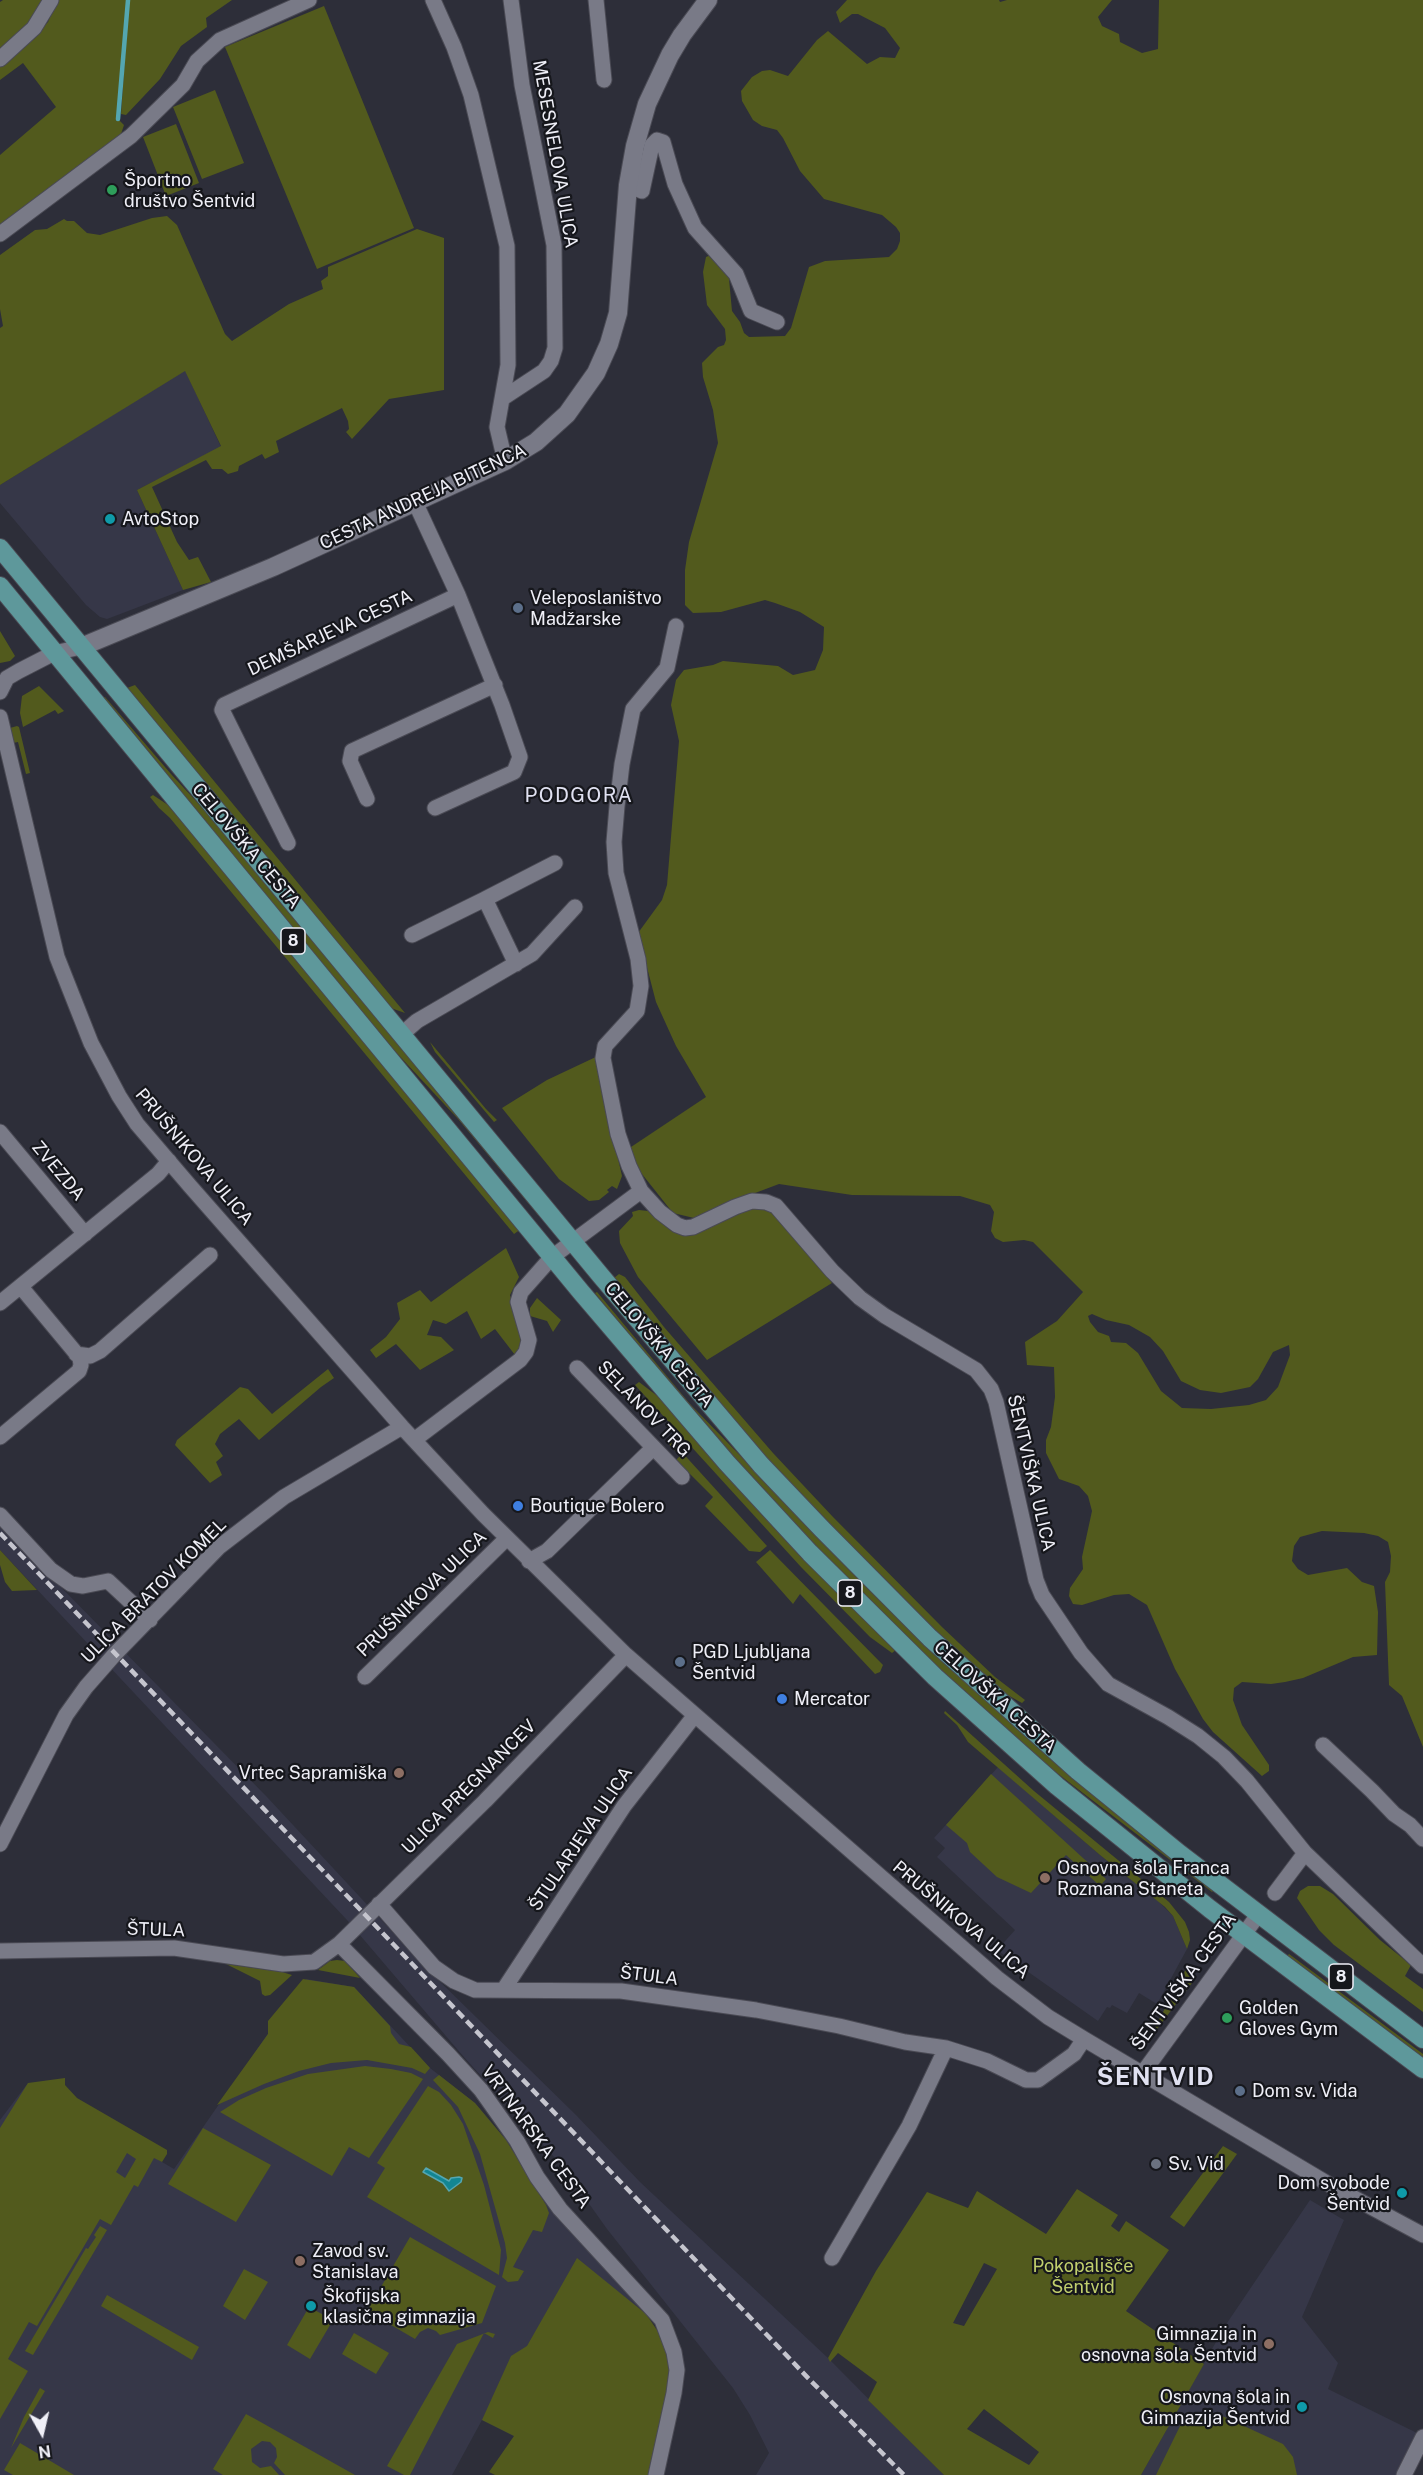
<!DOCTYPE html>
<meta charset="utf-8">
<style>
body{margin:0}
#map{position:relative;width:1423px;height:2475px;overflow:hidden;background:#2d2e39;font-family:"Public Sans",sans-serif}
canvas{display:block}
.north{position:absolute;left:12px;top:2403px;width:60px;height:60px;-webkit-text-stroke:4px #16171c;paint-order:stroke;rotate:172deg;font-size:16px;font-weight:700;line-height:24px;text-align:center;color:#efeff7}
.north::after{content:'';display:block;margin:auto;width:21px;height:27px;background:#efeff7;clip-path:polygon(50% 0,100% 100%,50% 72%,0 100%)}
</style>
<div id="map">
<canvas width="1423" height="2475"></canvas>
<div class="north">N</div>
</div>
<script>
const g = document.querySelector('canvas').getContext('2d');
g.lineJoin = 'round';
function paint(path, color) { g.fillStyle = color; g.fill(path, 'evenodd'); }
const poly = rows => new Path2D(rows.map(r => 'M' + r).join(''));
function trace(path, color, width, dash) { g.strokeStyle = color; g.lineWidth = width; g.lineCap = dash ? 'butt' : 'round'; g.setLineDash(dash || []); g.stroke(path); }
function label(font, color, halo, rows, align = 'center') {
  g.font = font + ' "Public Sans",sans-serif'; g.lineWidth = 4.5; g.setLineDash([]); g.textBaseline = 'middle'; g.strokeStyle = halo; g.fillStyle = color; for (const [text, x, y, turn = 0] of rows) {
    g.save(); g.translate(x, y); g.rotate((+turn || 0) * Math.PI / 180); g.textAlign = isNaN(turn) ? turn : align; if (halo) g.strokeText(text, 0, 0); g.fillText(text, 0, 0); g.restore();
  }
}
paint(poly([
 [185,370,221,447,137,490,183,590,115,616,107,619,100,617,86,605,0,503,0,485],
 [0,1525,267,1797,426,1968,576,2115,640,2182,828,2358,944,2475,756,2475,769,2453,750,2415,733,2388,607,2229,563,2167,463,2056,347,1920,0,1550],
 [998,1767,1100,1855,1157,1900,1173,1916,1187,1949,1157,2004,1139,1993,1127,2013,1112,2005,1110,2008,1107,2007,1098,2021,997,1950,1015,1930,937,1857,945,1848,934,1838],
 [306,1979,354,1987,430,2068,475,2103,506,2140,553,2208,646,2314,514,2436,482,2420,452,2475,0,2475,0,2120,28,2083,174,2169],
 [1310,2200,1344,2220,1302,2317,1338,2363,1328,2389,1419,2434,1398,2475,1141,2475,1225,2326]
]), '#363748');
paint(poly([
 [3,0,44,0,23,31,0,50,0,2],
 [57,0,127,0,117,118,124,125,121,134,90,161,0,230,0,155,56,107,23,63,0,80,0,66,24,48,48,22],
 [129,0,232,0,206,18,207,27,181,46,160,79,126,115,121,114],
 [847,0,999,0,1000,2,1007,0,1112,0,1098,17,1102,26,1119,34,1120,42,1142,53,1158,49,1159,0,1423,0,1423,1747,1402,1696,1389,1685,1385,1582,1390,1572,1391,1556,1388,1542,1378,1536,1364,1533,1322,1531,1300,1537,1294,1546,1292,1561,1298,1569,1308,1575,1347,1568,1362,1582,1374,1586,1378,1612,1377,1655,1353,1657,1303,1678,1285,1682,1271,1684,1242,1682,1234,1688,1233,1700,1242,1725,1269,1765,1269,1771,1262,1776,1213,1732,1203,1719,1175,1669,1147,1605,1129,1594,1114,1595,1082,1605,1073,1604,1069,1596,1070,1588,1083,1569,1082,1557,1092,1511,1088,1496,1079,1486,1059,1479,1046,1453,1046,1440,1051,1427,1055,1397,1054,1367,1027,1365,1025,1342,1057,1321,1083,1292,1033,1242,1024,1240,1003,1242,995,1238,991,1231,994,1212,990,1205,960,1196,852,1195,779,1184,718,1207,694,1218,673,1213,634,1164,628,1149,706,1097,676,1046,656,1002,638,933,662,900,667,885,679,741,671,705,676,680,684,670,713,665,723,661,778,666,793,675,815,670,823,650,824,627,800,612,775,603,765,600,721,612,693,613,685,605,685,570,689,542,718,443,713,410,703,377,702,363,718,347,724,345,726,340,725,329,707,305,703,272,706,257,711,255,728,268,732,311,740,322,744,333,749,337,785,336,791,328,809,267,825,261,889,257,897,249,900,241,900,233,896,227,882,215,824,199,800,171,783,138,777,130,762,126,753,120,742,101,741,91,752,77,762,71,770,70,788,76,817,40,828,31,867,64,880,57,895,58,900,48,885,28,858,14,852,14,840,23,836,12],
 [1092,1314,1106,1320,1129,1325,1150,1337,1163,1351,1181,1381,1200,1390,1221,1393,1250,1387,1258,1379,1273,1352,1289,1345,1290,1355,1278,1387,1266,1400,1249,1405,1211,1409,1182,1408,1161,1391,1138,1353,1126,1343,1111,1342,1109,1336,1098,1332,1090,1322,1088,1316],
 [324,6,414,228,317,269,225,47],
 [215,90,244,163,202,179,173,107],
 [176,124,199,183,166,196,143,137],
 [167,216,177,225,225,334,232,341,289,304,323,289,321,281,328,276,328,267,417,229,444,238,444,390,389,399,352,439,346,432,349,429,348,421,342,408,276,441,279,452,265,459,262,454,239,466,238,471,228,474,222,469,212,469,206,460,152,487,177,542,189,560,198,557,211,582,183,590,137,490,221,446,185,371,0,485,0,328,3,326,0,309,0,255,35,230,47,229,64,219,67,221,74,221,87,233,100,235,152,218],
 [0,631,15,656,10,661,0,663],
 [135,685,405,1013,388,1007,127,688],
 [39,686,64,711,58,714,55,710,23,727,20,713,22,696],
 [105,697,171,774,220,827,540,1213,538,1215,458,1119,393,1049,102,698],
 [17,726,19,727,30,773,26,774,18,742,13,743,10,728],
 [153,795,168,805,521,1229,514,1234,170,818,159,808,150,797],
 [430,1042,486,1109,497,1120,494,1122,435,1052],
 [600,1055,609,1119,622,1176,617,1189,612,1186,607,1190,609,1192,599,1200,589,1201,559,1179,502,1108,547,1080],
 [761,1207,775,1212,808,1248,832,1283,707,1360,638,1277,620,1243,619,1231,633,1216,632,1212,639,1210,648,1211,670,1230,679,1234,695,1234,750,1209],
 [506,1248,519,1277,510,1295,522,1338,522,1345,515,1355,495,1329,481,1339,467,1311,446,1324,433,1320,427,1335,441,1337,454,1350,420,1370,396,1344,376,1358,370,1350,386,1337,400,1319,397,1303,420,1290,431,1302],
 [619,1274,625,1277,664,1327,773,1453,833,1517,942,1627,995,1677,1025,1700,1022,1703,997,1689,935,1633,767,1460,614,1278],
 [597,1292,690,1404,913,1633,1045,1754,1214,1890,1212,1892,1040,1760,941,1672,846,1578,725,1448,632,1339,595,1293],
 [537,1298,561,1320,553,1332,547,1321,530,1316,530,1308],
 [328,1369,334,1378,321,1387,259,1440,239,1419,220,1434,215,1444,223,1456,216,1462,222,1475,210,1483,175,1445,177,1440,240,1387,248,1389,272,1414],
 [639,1382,660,1398,896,1650,892,1653,870,1637,801,1567,635,1385],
 [670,1439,767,1546,760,1552,749,1551,705,1506,713,1497,676,1460,680,1456,667,1442],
 [0,1550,37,1590,12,1591,5,1582,0,1565],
 [770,1550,883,1665,880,1672,875,1674,800,1594,793,1604,756,1562],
 [945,1711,1034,1791,1169,1902,1185,1922,1189,1932,1190,1940,1187,1949,1173,1916,1165,1907,1100,1855,968,1742,957,1725,944,1713],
 [991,1774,1106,1879,1100,1886,1066,1855,1031,1893,997,1877,970,1852,967,1843,946,1825],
 [1308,1886,1320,1886,1333,1894,1380,1940,1411,1965,1405,1976,1423,1989,1423,2012,1334,1945,1319,1930,1297,1898,1300,1891],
 [1289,1954,1423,2054,1423,2059,1287,1956],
 [337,1960,345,1961,360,1978,318,1970,330,1961],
 [226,1964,282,1972,292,1975,270,1995,265,1996,262,1994,260,1981],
 [1186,1969,1195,1979,1157,2029,1155,2027],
 [303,1979,354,1987,390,2026,391,2033,399,2044,411,2047,430,2068,425,2074,412,2068,367,2060,331,2063,299,2071,264,2084,217,2105,268,2034,268,2021],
 [365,2066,391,2069,411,2073,423,2079,369,2158,349,2147,332,2176,220,2112,239,2100,266,2088,308,2074],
 [439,2075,475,2103,506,2140,546,2205,549,2213,542,2232,533,2230,513,2267,524,2271,518,2281,508,2282,502,2277,507,2258,505,2243,480,2154,458,2107,433,2080],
 [65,2078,65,2085,77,2098,167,2150,167,2154,162,2162,154,2158,138,2187,134,2185,111,2225,100,2219,37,2326,29,2322,8,2359,28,2371,0,2419,0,2128,28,2083],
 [127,2153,136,2159,125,2178,116,2172],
 [428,2086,439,2092,451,2105,463,2124,484,2185,501,2250,499,2275,367,2197,385,2168,377,2163],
 [203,2128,271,2165,236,2222,168,2184],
 [1223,2146,1237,2154,1184,2227,1170,2217],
 [1077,2189,1118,2215,1111,2226,1119,2232,1126,2221,1169,2250,1126,2311,1204,2364,1141,2475,944,2475,868,2400,877,2382,838,2353,830,2362,828,2358,876,2271,927,2192,968,2208,977,2191,1046,2234],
 [984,2263,997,2269,964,2326,953,2323],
 [984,2409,1039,2452,1029,2465,967,2429],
 [100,2226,107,2230,33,2355,25,2351,86,2248,88,2249,96,2237,94,2235],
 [410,2237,496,2286,482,2323,440,2335,436,2331,428,2328,420,2332,415,2339,367,2311],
 [577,2258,646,2314,661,2336,667,2352,671,2373,650,2475,495,2475,489,2472,514,2436,482,2420,511,2356,527,2346],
 [244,2269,268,2282,245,2320,223,2306],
 [107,2295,199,2347,192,2360,101,2306],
 [309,2307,333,2320,310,2359,287,2345],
 [488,2332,495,2334,493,2338,484,2333,410,2475,404,2475,387,2466,457,2344],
 [354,2333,389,2353,376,2374,342,2354],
 [40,2388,45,2391,11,2448,24,2417],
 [1205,2412,1218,2414,1283,2444,1293,2457,1297,2475,1156,2475,1182,2422,1190,2416],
 [246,2414,257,2420,355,2475,285,2475,274,2463,277,2457,276,2448,270,2442,262,2441,251,2449,252,2462,260,2468,271,2466,279,2475,223,2475,213,2469],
 [20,2443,74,2475,13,2475,4,2470]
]), '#525a1d');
const water = poly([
 [426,2168,449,2181,451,2178,459,2177,462,2178,461,2182,449,2191,443,2183,423,2172,426,2168]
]);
paint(water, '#128693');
trace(water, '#54a6b1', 1.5);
trace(poly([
 [118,119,128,0]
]), '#54a6b1', 4.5);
const minor = poly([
 [433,0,454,47,471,95,507,246,508,365,497,427,505,461],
 [596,0,604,80],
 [0,59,34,28,51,0],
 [628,185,642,191,652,145,657,140,663,142,675,184,695,228,736,274,751,311,777,322],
 [0,234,131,136,183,85,197,61,220,40,309,0],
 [503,398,544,371,551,361,555,348,554,245,522,85,511,0],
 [415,502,458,595,502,705,520,757,514,772,435,808],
 [676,626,667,668,633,709,622,764,617,806,614,842,616,873,638,959,641,986,637,1011,605,1046,603,1058,618,1134,629,1166,641,1191,660,1212,677,1225,685,1228,693,1227,735,1207,752,1201,766,1202,776,1206,832,1271,860,1298,885,1316,976,1370,991,1389,996,1402,1036,1580,1042,1595,1081,1653,1108,1684,1168,1717,1198,1736,1224,1757,1247,1781,1305,1853,1423,1966],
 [0,692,7,678,19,671,54,653,81,647],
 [0,717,57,957,91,1043,119,1096,137,1124,190,1186,402,1427,483,1514,626,1655,997,1978,1048,2017,1084,2039,1330,2185,1423,2235],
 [367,799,350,761,352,751,495,685],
 [288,843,222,710,224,705,458,595],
 [485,899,555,863],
 [412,935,485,899,516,964],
 [402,1034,417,1021,532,954,575,907],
 [0,1132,85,1234],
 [0,1303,158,1174,169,1161],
 [76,1354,90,1356,100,1351,210,1255],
 [577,1368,682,1477],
 [0,1437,79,1371,81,1365,80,1358,21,1287],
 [414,1440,520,1360,526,1352,529,1340,518,1302,521,1292,552,1257,641,1191],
 [0,1515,51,1570,71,1584,83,1586,108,1581,150,1620],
 [529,1561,547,1551,653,1448],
 [365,1677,506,1539],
 [1323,1745,1372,1791,1394,1814,1410,1825,1423,1839],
 [0,1844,66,1715,86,1687,115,1654,219,1547,284,1497,402,1427],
 [1275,1893,1305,1853],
 [379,1904,434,1967,454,1981,475,1990,621,1991,756,2010,839,2026,905,2042,946,2048,987,2061,1026,2080,1038,2080,1074,2054,1084,2039],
 [339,1944,448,2054,481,2090,517,2141,537,2177,560,2209,662,2320,674,2352,677,2370,674,2393,656,2475],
 [0,1951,174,1948,283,1964,314,1962,339,1944,485,1801,626,1655],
 [504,1989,624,1806,695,1715],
 [1142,2074,1258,1915],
 [832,2258,909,2126,946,2048],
 [1404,2475,1423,2437]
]);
const tertiary = poly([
 [81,647,273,567,505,461,536,442,567,414,596,373,609,344,618,313,628,185,635,146,647,104,670,55,682,35,708,0]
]);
const primary = poly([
 [0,548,601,1276,761,1465,822,1529,930,1638,1078,1771,1180,1854,1423,2039],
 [0,586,581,1292,727,1463,810,1553,935,1677,1057,1786,1210,1909,1423,2069]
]);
trace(minor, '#4a4a54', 17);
trace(tertiary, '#4a4a54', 20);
trace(primary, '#4a4a54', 20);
trace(minor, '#797a87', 15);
trace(tertiary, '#797a87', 18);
trace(primary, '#5e989b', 18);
trace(poly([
 [0,1533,810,2380,904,2475]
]), '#c5c5ce', 4.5, [9, 4.5]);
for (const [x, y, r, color] of [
 [112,190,6,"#2e9e5b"],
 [110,519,6,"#0f9aa8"],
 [518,608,6,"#5c6f8a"],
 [518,1506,6,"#3f7fe0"],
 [680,1662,6,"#5c6f8a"],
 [782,1699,6,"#3f7fe0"],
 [399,1773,6,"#8d6e63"],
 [1045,1878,6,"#8d6e63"],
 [1227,2018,6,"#2e9e5b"],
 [1240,2091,6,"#5c6f8a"],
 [1156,2164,6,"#6b7280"],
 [1402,2193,6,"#0f9aa8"],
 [300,2261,6,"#8d6e63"],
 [311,2306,6,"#0f9aa8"],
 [1269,2344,6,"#8d6e63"],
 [1302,2407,6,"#0f9aa8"]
]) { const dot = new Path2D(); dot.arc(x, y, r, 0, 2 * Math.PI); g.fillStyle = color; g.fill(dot); trace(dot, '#16171c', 2); }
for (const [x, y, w] of [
 [293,941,24],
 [850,1593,24],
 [1341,1977,24]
]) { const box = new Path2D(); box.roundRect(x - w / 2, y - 13, w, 26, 4.5); g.fillStyle = '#16171c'; g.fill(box); trace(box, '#efeff7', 1.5); }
label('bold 16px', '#efeff7', null, [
 ["8",293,941],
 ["8",850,1593],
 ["8",1341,1977]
]);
label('18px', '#efeff7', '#16171c', [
 ["MESESNELOVA ULICA",555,154,80],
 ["CESTA ANDREJA BITENCA",423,497,-25],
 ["DEMŠARJEVA CESTA",330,633,-25],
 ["CELOVŠKA CESTA",246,846,50],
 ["PRUŠNIKOVA ULICA",194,1157,50],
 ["ZVEZDA",58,1171,50],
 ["CELOVŠKA CESTA",659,1345,50],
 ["SELANOV TRG",644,1409,46],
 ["ŠENTVIŠKA ULICA",1031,1473,77],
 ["ULICA BRATOV KOMEL",154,1591,-45],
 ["PRUŠNIKOVA ULICA",422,1594,-44],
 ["CELOVŠKA CESTA",995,1697,42],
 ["ULICA PREGNANCEV",469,1787,-45],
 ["ŠTULARJEVA ULICA",581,1839,-56],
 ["PRUŠNIKOVA ULICA",961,1920,40],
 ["ŠTULA",156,1930,2],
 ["ŠTULA",649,1976,7],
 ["ŠENTVIŠKA CESTA",1184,1982,-54],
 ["VRTNARSKA CESTA",536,2137,54]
]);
label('18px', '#efeff7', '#16171c', [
 ["Športno",124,180],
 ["društvo Šentvid",124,201],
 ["AvtoStop",122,519],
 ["Veleposlaništvo",530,598],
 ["Madžarske",530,619],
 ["Boutique Bolero",530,1506],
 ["PGD Ljubljana",692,1652],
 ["Šentvid",692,1673],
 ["Mercator",794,1699],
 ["Vrtec Sapramiška",387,1773,"right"],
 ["Osnovna šola Franca",1057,1868],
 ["Rozmana Staneta",1057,1889],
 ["Golden",1239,2008],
 ["Gloves Gym",1239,2029],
 ["Dom sv. Vida",1252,2091],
 ["Sv. Vid",1168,2164],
 ["Dom svobode",1390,2183,"right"],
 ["Šentvid",1390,2204,"right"],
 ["Zavod sv.",312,2251],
 ["Stanislava",312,2272],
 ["Škofijska",323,2296],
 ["klasična gimnazija",323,2317],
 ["Gimnazija in",1257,2334,"right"],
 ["osnovna šola Šentvid",1257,2355,"right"],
 ["Osnovna šola in",1290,2397,"right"],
 ["Gimnazija Šentvid",1290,2418,"right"]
], 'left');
label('18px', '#c1cf6d', '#16171c', [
 ["Pokopališče",1083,2266],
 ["Šentvid",1083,2287]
]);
g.letterSpacing = '1.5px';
label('20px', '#e0e1f1', '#16171c', [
 ["PODGORA",579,796]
]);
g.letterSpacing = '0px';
g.letterSpacing = '1.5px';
label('bold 24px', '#e0e1f1', '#16171c', [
 ["ŠENTVID",1156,2078]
]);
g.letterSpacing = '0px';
</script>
